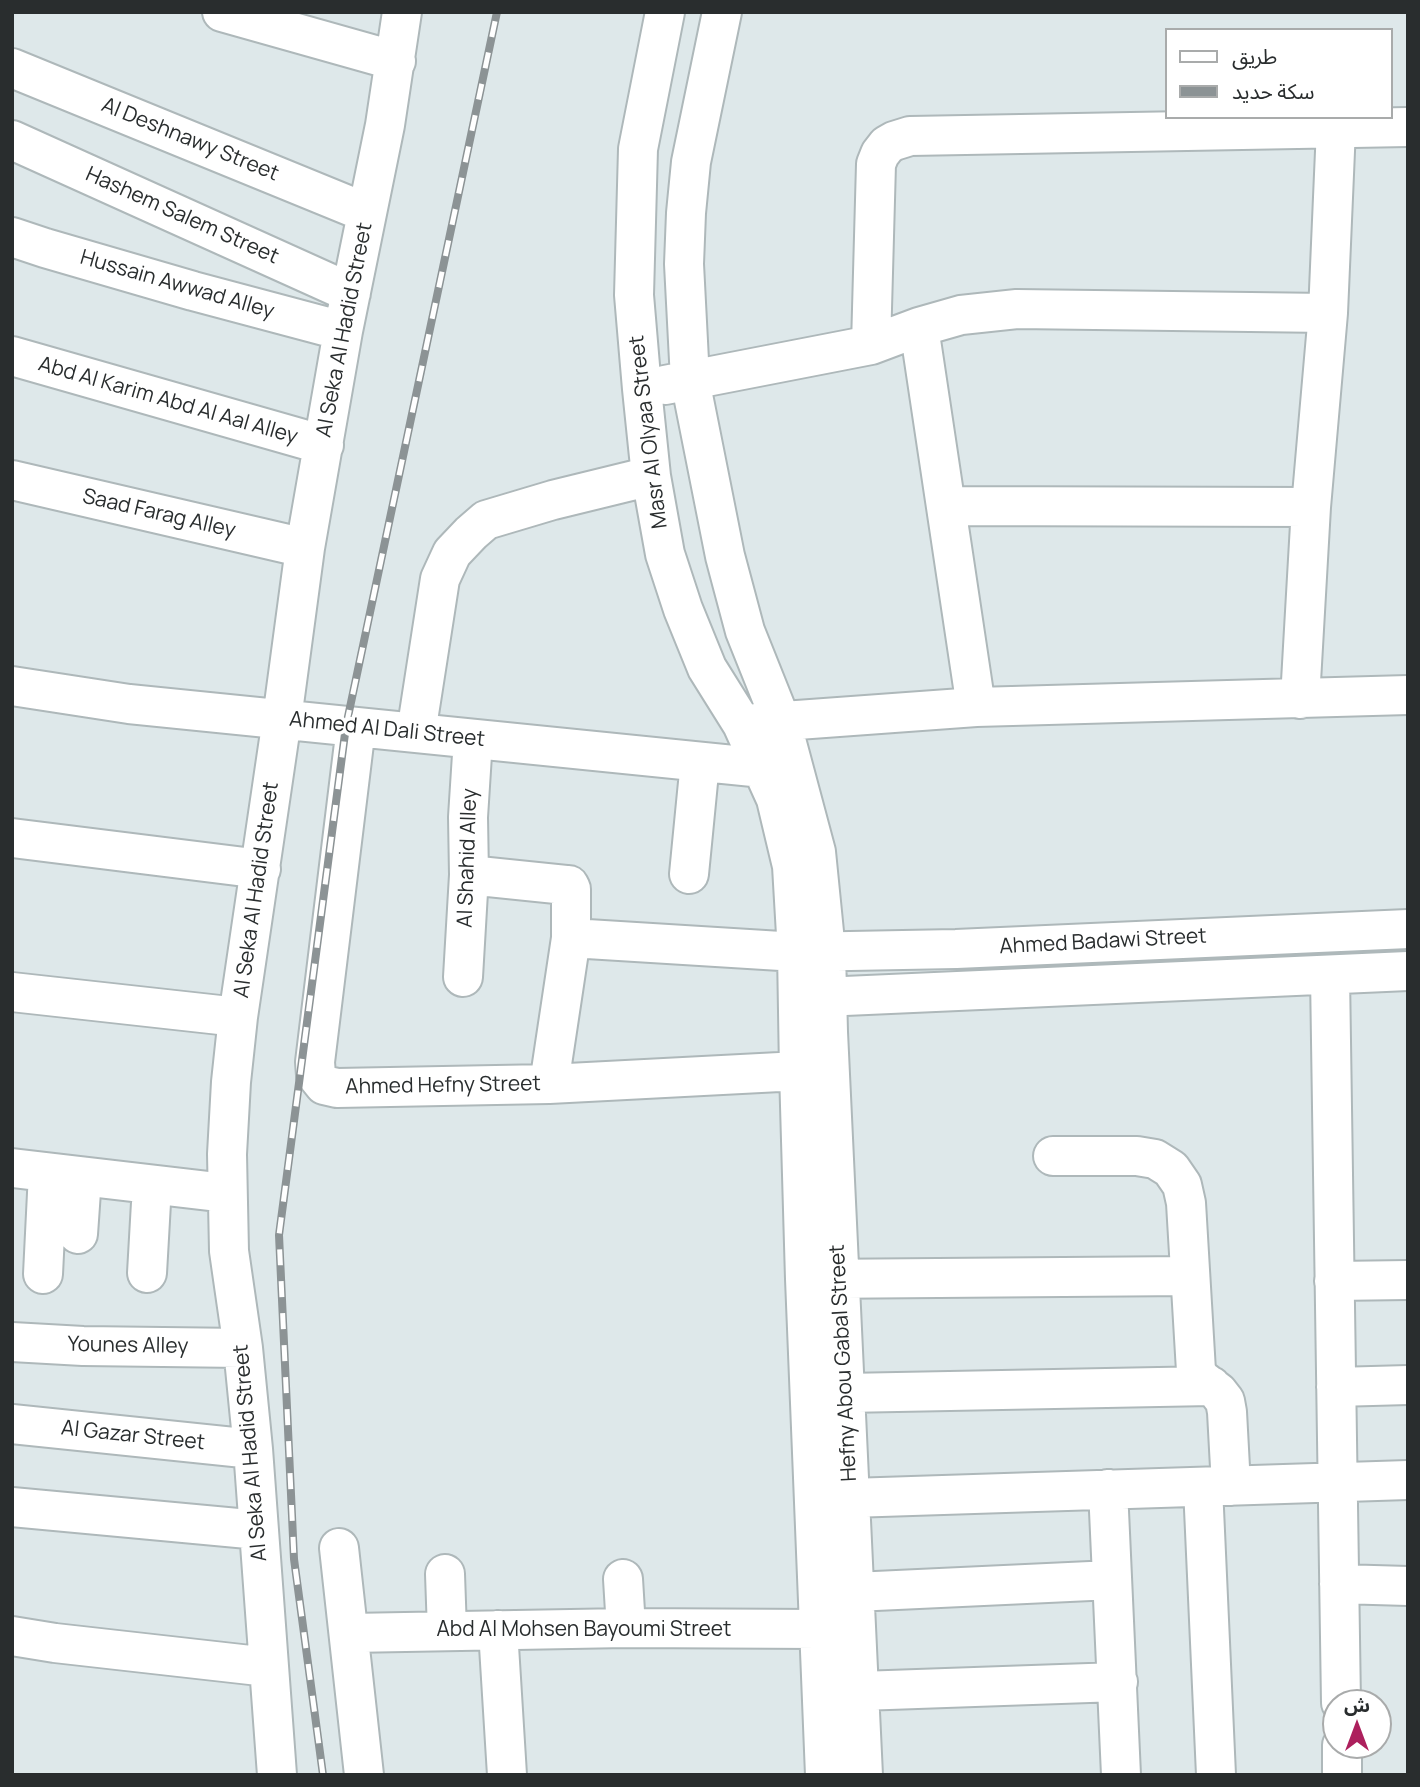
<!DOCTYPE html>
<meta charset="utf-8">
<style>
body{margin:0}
#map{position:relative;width:1420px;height:1787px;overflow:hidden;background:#dee8ea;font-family:Manrope,"Noto Sans Arabic",sans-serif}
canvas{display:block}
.frame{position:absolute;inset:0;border:14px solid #292d2e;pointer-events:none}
.legend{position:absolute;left:1165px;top:28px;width:228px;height:91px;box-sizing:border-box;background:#fff;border:2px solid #a9abab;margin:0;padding:9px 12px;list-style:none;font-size:21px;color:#292d2e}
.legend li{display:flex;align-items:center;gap:14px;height:35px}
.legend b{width:35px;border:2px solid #a9abab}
.north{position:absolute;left:1322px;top:1689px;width:70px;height:70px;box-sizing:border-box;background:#fff;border:2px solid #a9abab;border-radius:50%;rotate:0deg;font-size:19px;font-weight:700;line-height:28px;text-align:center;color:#292d2e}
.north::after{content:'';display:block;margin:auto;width:24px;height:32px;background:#ad205d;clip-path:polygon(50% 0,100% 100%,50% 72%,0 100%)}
</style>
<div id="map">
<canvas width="1420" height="1787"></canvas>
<div class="frame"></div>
<ul class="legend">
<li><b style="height:9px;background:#fff"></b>طريق</li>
<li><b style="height:9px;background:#8c9395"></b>سكة حديد</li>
</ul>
<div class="north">ش</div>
</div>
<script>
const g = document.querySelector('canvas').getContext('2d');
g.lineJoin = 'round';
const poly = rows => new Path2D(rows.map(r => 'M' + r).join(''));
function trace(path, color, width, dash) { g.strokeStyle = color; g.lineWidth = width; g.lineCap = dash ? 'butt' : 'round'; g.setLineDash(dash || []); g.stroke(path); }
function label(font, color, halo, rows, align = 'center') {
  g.font = font + ' Manrope,sans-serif'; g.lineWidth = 7; g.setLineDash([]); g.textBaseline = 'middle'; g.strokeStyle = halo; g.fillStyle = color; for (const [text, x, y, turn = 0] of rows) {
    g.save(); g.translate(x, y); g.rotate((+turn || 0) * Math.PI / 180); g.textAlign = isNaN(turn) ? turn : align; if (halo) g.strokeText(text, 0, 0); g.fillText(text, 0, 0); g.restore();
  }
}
const minor = poly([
 [222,12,396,61],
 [665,12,638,149,634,295,642,389,651,476,665,554,683,609,707,668,742,724,776,799,792,866,797,952,799,1071,805,1279,825,1775],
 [722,12,691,162,686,213,684,264,690,380,725,556,745,631,781,721,816,852,826,952,828,1032,863,1775],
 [12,68,367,213],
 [12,140,351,293],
 [12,237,45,248,193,291,343,331],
 [919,327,976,707],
 [871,345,876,164,880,154,887,145,894,141,910,136,1408,127],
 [12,356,324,445],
 [665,385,871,345,919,327,961,315,1017,309,1328,313],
 [12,480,305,548],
 [946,506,1311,507],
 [12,686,129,704,763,768],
 [1300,699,1311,507,1328,313,1336,128],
 [756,723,976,707,1408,695],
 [356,727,315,1062,316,1075,324,1085,337,1088,549,1084,799,1071],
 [416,733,440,579,452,553,471,533,486,520,553,500,651,476],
 [12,838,261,869],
 [689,874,700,762],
 [469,875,566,885,569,885,571,889,571,938,549,1084],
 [571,938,797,952,956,949,1408,929],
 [1330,975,1341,1703],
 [463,977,469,875,468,817,473,739],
 [12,992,238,1017],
 [800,998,1408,971],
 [1053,1156,1137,1156,1155,1159,1171,1169,1182,1185,1186,1203,1196,1371,1201,1379,1218,1392,1225,1401,1227,1412,1231,1486],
 [12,1168,226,1193],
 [78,1234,82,1177],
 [147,1273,152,1185],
 [43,1274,48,1173],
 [813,1279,1189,1276],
 [1334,1281,1408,1280],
 [12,1342,83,1346,243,1348],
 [1336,1387,1408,1385],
 [845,1393,1211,1386],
 [12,1424,253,1449],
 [1203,1487,1216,1775],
 [1108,1489,1121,1775],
 [850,1498,1408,1480],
 [12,1507,259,1530],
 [339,1548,364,1775],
 [445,1574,447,1631],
 [623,1579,626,1628],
 [1339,1584,1408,1586],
 [854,1592,1112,1580],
 [498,1630,507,1775],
 [350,1633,626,1628,818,1629],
 [12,1636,55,1643,268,1667],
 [860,1691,1118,1682],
 [1342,1745,1342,1775],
 [277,1775,253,1449,243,1348,229,1251,227,1154,231,1082,238,1017,282,719,305,548,343,331,385,125,402,12]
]);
trace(minor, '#aeb8ba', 42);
trace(minor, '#fff', 38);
const rail = poly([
 [323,1775,294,1559,279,1235,346,726,497,12]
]);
trace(rail, '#8c9395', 8);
trace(rail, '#fff', 5, [16]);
label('21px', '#292d2e', '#fff', [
 ["Al Deshnawy Street",190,140,22],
 ["Hashem Salem Street",182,216,24],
 ["Hussain Awwad Alley",177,285,16],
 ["Al Seka Al Hadid Street",345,330,-79],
 ["Abd Al Karim Abd Al Aal Alley",168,401,16],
 ["Masr Al Olyaa Street",649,432,-97],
 ["Saad Farag Alley",159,514,13],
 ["Ahmed Al Dali Street",387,730,6],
 ["Al Shahid Alley",468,858,-88],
 ["Al Seka Al Hadid Street",257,890,-82],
 ["Ahmed Badawi Street",1103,942,-3],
 ["Ahmed Hefny Street",443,1086,-1],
 ["Younes Alley",128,1346,1],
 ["Hefny Abou Gabal Street",844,1363,-93],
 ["Al Gazar Street",133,1436,6],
 ["Al Seka Al Hadid Street",251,1453,-95],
 ["Abd Al Mohsen Bayoumi Street",584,1630]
]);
</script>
